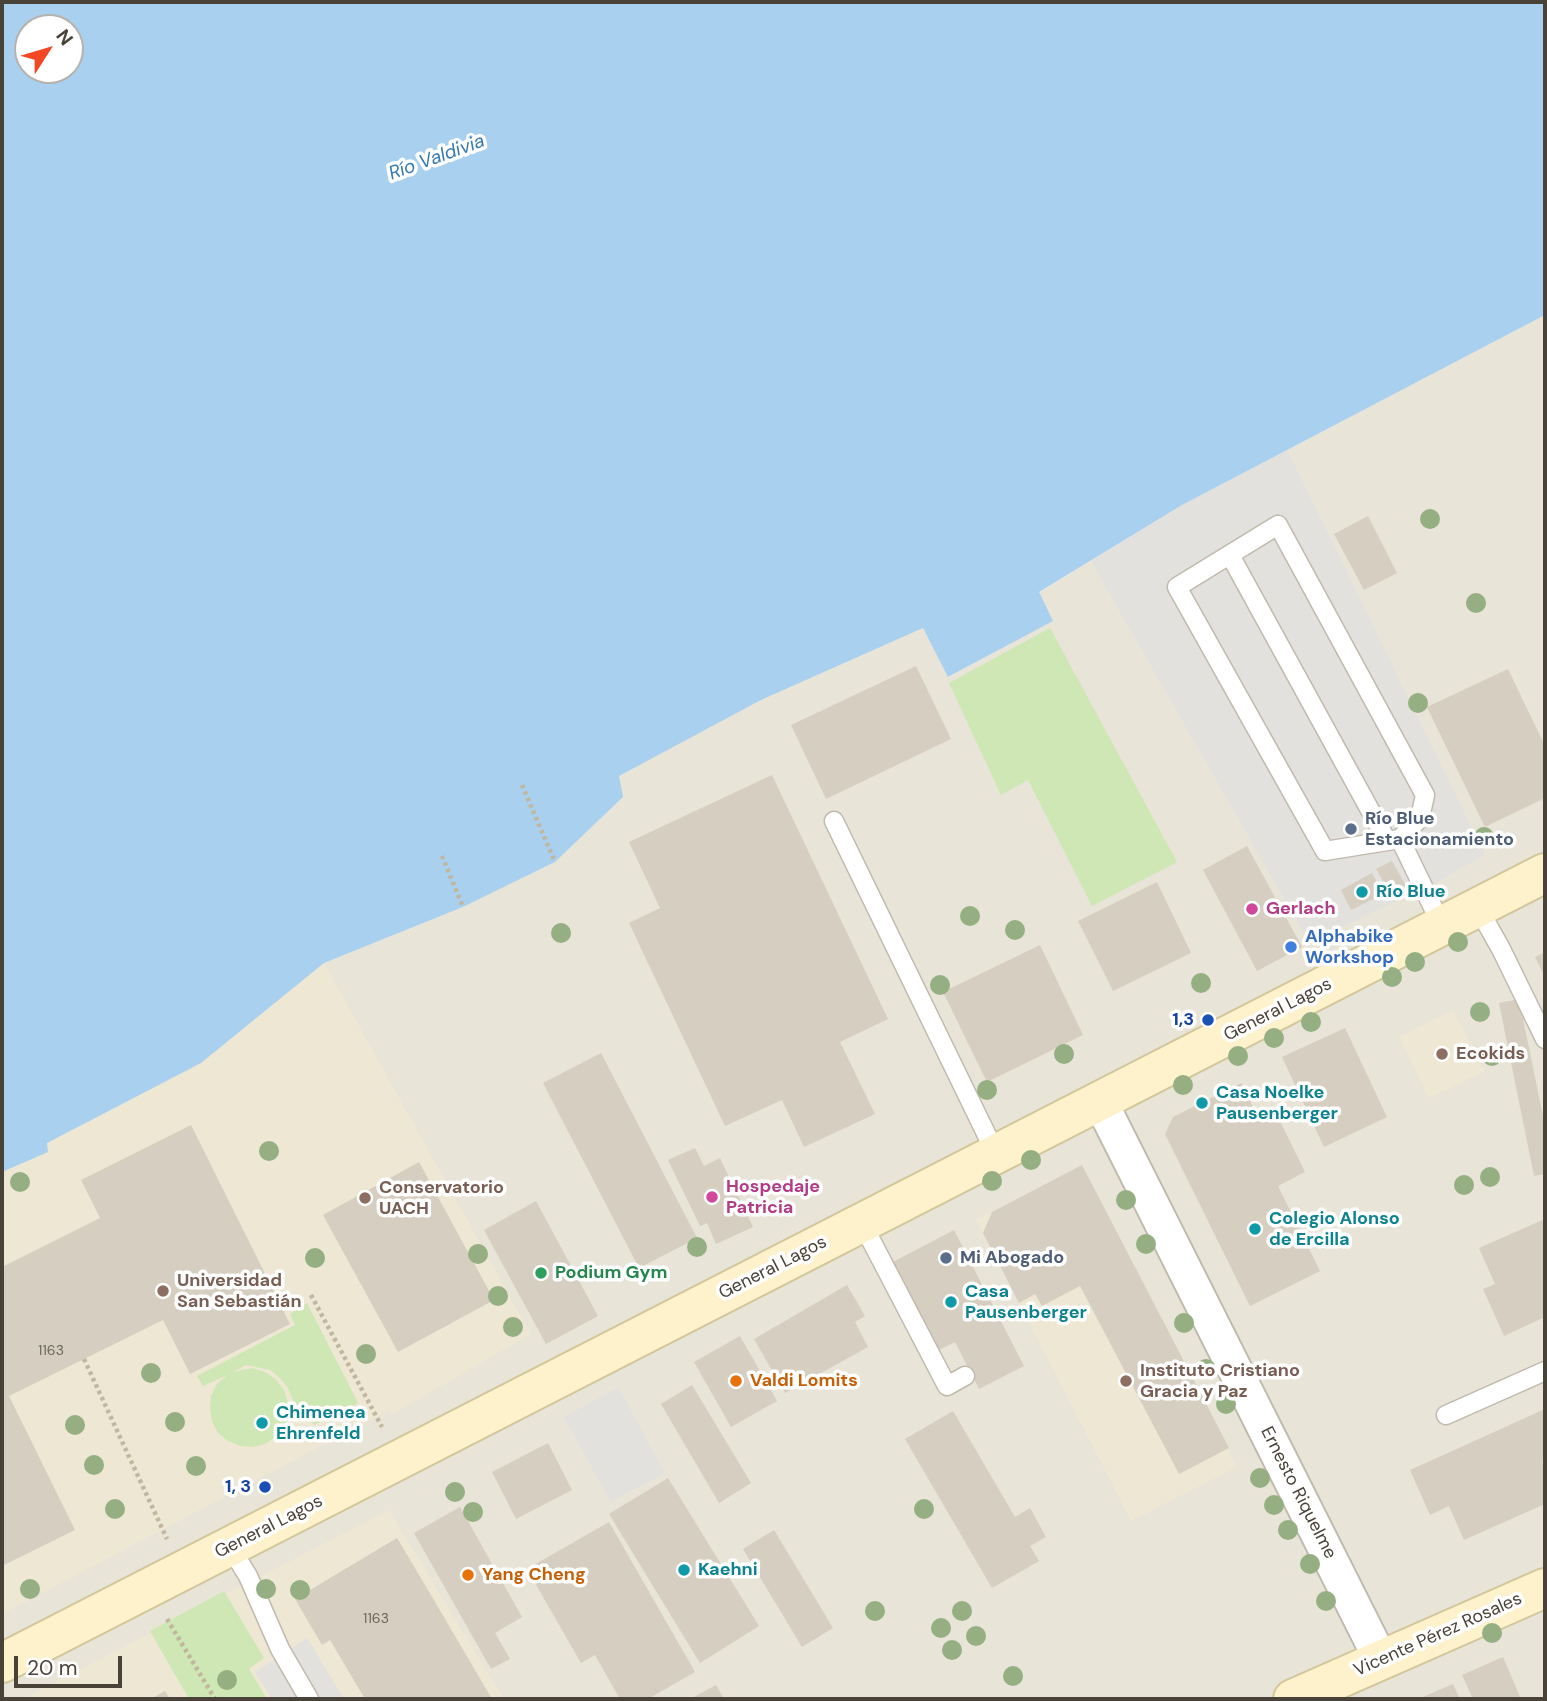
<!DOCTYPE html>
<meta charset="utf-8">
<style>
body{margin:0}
#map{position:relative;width:1547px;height:1701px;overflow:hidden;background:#f4f1ea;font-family:"DM Sans",sans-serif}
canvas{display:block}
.frame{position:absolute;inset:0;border:4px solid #484238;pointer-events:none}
.north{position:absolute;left:14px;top:14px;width:70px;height:70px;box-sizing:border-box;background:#fff;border:2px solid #b6b3af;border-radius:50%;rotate:53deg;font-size:19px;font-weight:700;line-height:28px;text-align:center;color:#484238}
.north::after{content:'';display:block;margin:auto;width:24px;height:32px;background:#f24823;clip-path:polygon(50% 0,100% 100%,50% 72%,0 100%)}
.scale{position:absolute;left:14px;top:1656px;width:108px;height:32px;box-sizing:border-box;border:4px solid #484238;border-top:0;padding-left:9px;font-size:21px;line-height:24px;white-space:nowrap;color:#484238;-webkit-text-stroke:5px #fff;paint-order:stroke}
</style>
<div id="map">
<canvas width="1547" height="1701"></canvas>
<div class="frame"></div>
<div class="north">N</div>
<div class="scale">20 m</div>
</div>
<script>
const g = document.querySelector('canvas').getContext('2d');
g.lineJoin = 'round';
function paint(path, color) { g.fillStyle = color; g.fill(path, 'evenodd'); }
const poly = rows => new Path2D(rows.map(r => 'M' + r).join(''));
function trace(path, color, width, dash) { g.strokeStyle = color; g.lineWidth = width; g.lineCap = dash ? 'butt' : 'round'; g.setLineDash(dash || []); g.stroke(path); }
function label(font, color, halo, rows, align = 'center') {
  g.font = font + ' "DM Sans",sans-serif'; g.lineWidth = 7; g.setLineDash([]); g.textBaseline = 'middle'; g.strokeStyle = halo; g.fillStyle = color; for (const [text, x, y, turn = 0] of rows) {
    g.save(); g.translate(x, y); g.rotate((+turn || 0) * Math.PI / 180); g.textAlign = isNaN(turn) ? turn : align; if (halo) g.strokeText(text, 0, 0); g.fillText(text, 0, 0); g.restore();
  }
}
paint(poly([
 [1545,315,1545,1699,2,1699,2,1172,48,1152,47,1143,201,1063,324,963,463,907,555,862,623,797,618,776,761,700,923,628,949,677,1052,621,1038,593,1182,505]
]), '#e8e4d8');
paint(poly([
 [324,963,531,1334,391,1415,388,1411,2,1614,2,1172,48,1152,47,1143,201,1063],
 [1453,1010,1485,1071,1429,1098,1399,1037],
 [1082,1165,1237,1467,1131,1521,976,1220],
 [389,1510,504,1699,22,1699]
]), '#ede7d4');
paint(poly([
 [1050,628,1177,862,1092,906,1028,780,1001,795,949,683],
 [307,1303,358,1403,314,1425,306,1412,294,1419,293,1400,288,1388,279,1377,270,1370,246,1365,233,1372,252,1368,265,1372,275,1379,284,1390,288,1402,288,1414,284,1427,276,1437,265,1444,253,1447,240,1446,228,1441,218,1433,212,1421,210,1408,211,1396,217,1384,227,1375,203,1386,197,1376,295,1325,290,1314],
 [224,1591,264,1658,249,1669,267,1699,189,1699,150,1631]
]), '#cfe7b4');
paint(poly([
 [1287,450,1485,855,1424,889,1309,942,1091,561,1182,505],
 [618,1387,665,1473,611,1502,564,1417],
 [307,1638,344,1699,272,1699,255,1672]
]), '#e3e1de');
paint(poly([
 [2,2,1545,2,1545,315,1182,505,1039,592,1053,621,948,677,923,628,761,700,619,776,623,797,555,862,463,907,324,963,201,1063,47,1143,48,1152,2,1172],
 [28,28,70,28,70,70,28,70]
]), '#a9d0ee');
paint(poly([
 [1368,516,1397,573,1364,590,1334,534],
 [916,666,951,739,826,799,791,725],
 [1508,669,1545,746,1545,798,1485,827,1427,707],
 [772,775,888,1019,840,1042,875,1114,804,1147,782,1100,725,1126,629,923,660,908,629,842],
 [1247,846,1302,947,1257,971,1203,870],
 [1392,861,1406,886,1391,895,1376,869],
 [1372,873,1383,894,1351,910,1341,890],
 [1157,882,1191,953,1113,991,1078,921],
 [1040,945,1083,1035,987,1082,943,992],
 [1545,952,1545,977,1535,957],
 [1519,999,1545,1126,1545,1174,1534,1176,1499,1003],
 [1345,1028,1387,1117,1324,1147,1282,1057],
 [601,1053,697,1238,639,1268,543,1083],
 [1241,1083,1256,1113,1272,1105,1305,1172,1278,1186,1320,1271,1250,1306,1165,1134,1173,1117],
 [191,1125,290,1324,190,1374,163,1320,9,1396,75,1530,2,1566,2,1267,100,1218,81,1180],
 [695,1148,704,1166,720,1158,753,1227,716,1244,707,1223,700,1226,668,1160],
 [419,1162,494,1300,398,1352,323,1215],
 [1082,1165,1229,1448,1179,1474,1080,1286,1042,1306,1035,1294,1019,1303,983,1233,992,1212],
 [536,1201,598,1316,546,1344,484,1230],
 [1545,1219,1545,1317,1504,1336,1483,1289,1495,1284,1479,1248],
 [954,1230,1024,1366,979,1389,955,1342,937,1351,891,1263],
 [847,1285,865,1316,855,1322,868,1347,785,1393,754,1339],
 [740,1336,777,1401,731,1427,694,1362],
 [692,1385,751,1483,719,1503,661,1404],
 [1545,1409,1545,1460,1542,1462,1545,1469,1545,1504,1464,1540,1449,1506,1430,1515,1410,1470],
 [953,1411,1015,1517,1030,1508,1046,1537,1030,1546,1039,1561,992,1588,905,1439],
 [548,1443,572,1490,516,1519,492,1472],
 [668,1478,759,1626,700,1663,609,1514],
 [460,1507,522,1617,495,1633,510,1659,491,1669,414,1533],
 [609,1522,695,1672,648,1699,620,1699,595,1655,581,1663,527,1569],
 [774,1530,833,1628,802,1647,743,1549],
 [397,1538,428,1590,492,1699,365,1699,330,1640,322,1645,295,1599],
 [1503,1657,1521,1699,1473,1699,1462,1675],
 [1453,1684,1460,1699,1418,1699],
 [716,1685,724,1699,690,1699],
 [165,1691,170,1699,151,1699]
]), '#d6cec0');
const lane = poly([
 [1278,525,1425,795,1420,818,1400,839,1325,851,1177,587,1278,525],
 [1230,555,1387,841],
 [834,821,996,1154],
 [1400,839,1442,926],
 [1478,908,1501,949,1545,1039],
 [862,1223,947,1386,965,1376],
 [1446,1415,1545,1371],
 [230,1547,248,1576,280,1649,309,1699]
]);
const street = poly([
 [1100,1101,1381,1660]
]);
const secondary = poly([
 [2,1663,1545,873],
 [1293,1699,1545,1588]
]);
trace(lane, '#c0baad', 21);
trace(street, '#c0baad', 37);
trace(secondary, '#d2c69b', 42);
trace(poly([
 [522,785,555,862],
 [442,856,463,907],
 [311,1295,382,1427],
 [84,1359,167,1539],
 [167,1619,215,1699]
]), '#c1b69e', 4.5, [3.5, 3.5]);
trace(lane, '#fff', 18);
trace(street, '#fff', 33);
trace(secondary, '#fdf2cc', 38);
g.fillStyle = '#95af82';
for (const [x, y] of [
 [1430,519],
 [1476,603],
 [1418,703],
 [1484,837],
 [970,916],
 [1015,930],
 [561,933],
 [1458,942],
 [1415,962],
 [1392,977],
 [1201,983],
 [940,985],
 [1480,1012],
 [1311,1022],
 [1274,1038],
 [1064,1054],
 [1238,1056],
 [1492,1056],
 [1183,1085],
 [987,1090],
 [269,1151],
 [1031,1160],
 [1490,1177],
 [992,1181],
 [20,1182],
 [1464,1185],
 [1126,1200],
 [1146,1244],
 [697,1247],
 [478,1254],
 [315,1258],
 [498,1296],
 [1184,1323],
 [513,1327],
 [366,1354],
 [1206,1369],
 [151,1373],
 [1226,1404],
 [175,1422],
 [75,1425],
 [94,1465],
 [196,1466],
 [1260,1478],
 [455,1492],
 [1274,1505],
 [115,1509],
 [924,1509],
 [473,1512],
 [1288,1530],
 [1310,1564],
 [30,1589],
 [266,1589],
 [300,1590],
 [1326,1601],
 [875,1611],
 [962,1611],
 [941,1628],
 [1492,1633],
 [976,1636],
 [952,1650],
 [1013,1676],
 [227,1680]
]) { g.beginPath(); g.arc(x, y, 10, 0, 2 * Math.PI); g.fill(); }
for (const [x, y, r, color] of [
 [1351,829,7,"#5c6f8a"],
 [1362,892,7,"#0f9aa8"],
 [1252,909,7,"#d1479c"],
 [1291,947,7,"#3f7fe0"],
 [1208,1020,7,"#1a4fb4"],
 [1442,1054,7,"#8d6e63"],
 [1202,1103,7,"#0f9aa8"],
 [712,1197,7,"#d1479c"],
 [365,1198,7,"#8d6e63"],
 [1255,1229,7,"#0f9aa8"],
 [946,1258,7,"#5c6f8a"],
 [541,1273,7,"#2e9e5b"],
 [163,1291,7,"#8d6e63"],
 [951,1302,7,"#0f9aa8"],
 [736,1381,7,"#e8710a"],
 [1126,1381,7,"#8d6e63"],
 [262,1423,7,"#0f9aa8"],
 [265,1487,7,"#1a4fb4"],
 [684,1570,7,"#0f9aa8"],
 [468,1575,7,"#e8710a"]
]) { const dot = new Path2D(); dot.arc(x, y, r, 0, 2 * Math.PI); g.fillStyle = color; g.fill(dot); trace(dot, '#fff', 2.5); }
label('14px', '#6c655a', null, [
 ["1163",51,1351],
 ["1163",376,1619]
]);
label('bold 18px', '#4e5e75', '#fff', [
 ["Río Blue",1365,819],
 ["Estacionamiento",1365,840],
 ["Mi Abogado",960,1258]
], 'left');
label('bold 18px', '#0d838f', '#fff', [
 ["Río Blue",1376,892],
 ["Casa Noelke",1216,1093],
 ["Pausenberger",1216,1114],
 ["Colegio Alonso",1269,1219],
 ["de Ercilla",1269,1240],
 ["Casa",965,1292],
 ["Pausenberger",965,1313],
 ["Chimenea",276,1413],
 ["Ehrenfeld",276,1434],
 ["Kaehni",698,1570]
], 'left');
label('bold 18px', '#b23c85', '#fff', [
 ["Gerlach",1266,909],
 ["Hospedaje",726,1187],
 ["Patricia",726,1208]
], 'left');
label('bold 18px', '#366cbe', '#fff', [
 ["Alphabike",1305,937],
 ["Workshop",1305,958]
], 'left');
label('18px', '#484238', '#fff', [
 ["General Lagos",1278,1010,-27],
 ["General Lagos",773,1268,-27],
 ["Ernesto Riquelme",1298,1493,63],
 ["General Lagos",269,1527,-27],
 ["Vicente Pérez Rosales",1438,1635,-24]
]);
label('bold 18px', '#164399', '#fff', [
 ["1,3",1194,1020],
 ["1, 3",251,1487]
], 'right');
label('bold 18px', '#785e54', '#fff', [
 ["Ecokids",1456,1054],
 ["Conservatorio",379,1188],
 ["UACH",379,1209],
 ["Universidad",177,1281],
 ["San Sebastián",177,1302],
 ["Instituto Cristiano",1140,1371],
 ["Gracia y Paz",1140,1392]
], 'left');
label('bold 18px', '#27864d', '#fff', [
 ["Podium Gym",555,1273]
], 'left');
label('bold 18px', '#c56008', '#fff', [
 ["Valdi Lomits",750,1381],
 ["Yang Cheng",482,1575]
], 'left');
label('italic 19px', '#3479b1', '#fff', [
 ["Río Valdivia",437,158,-20]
]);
</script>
